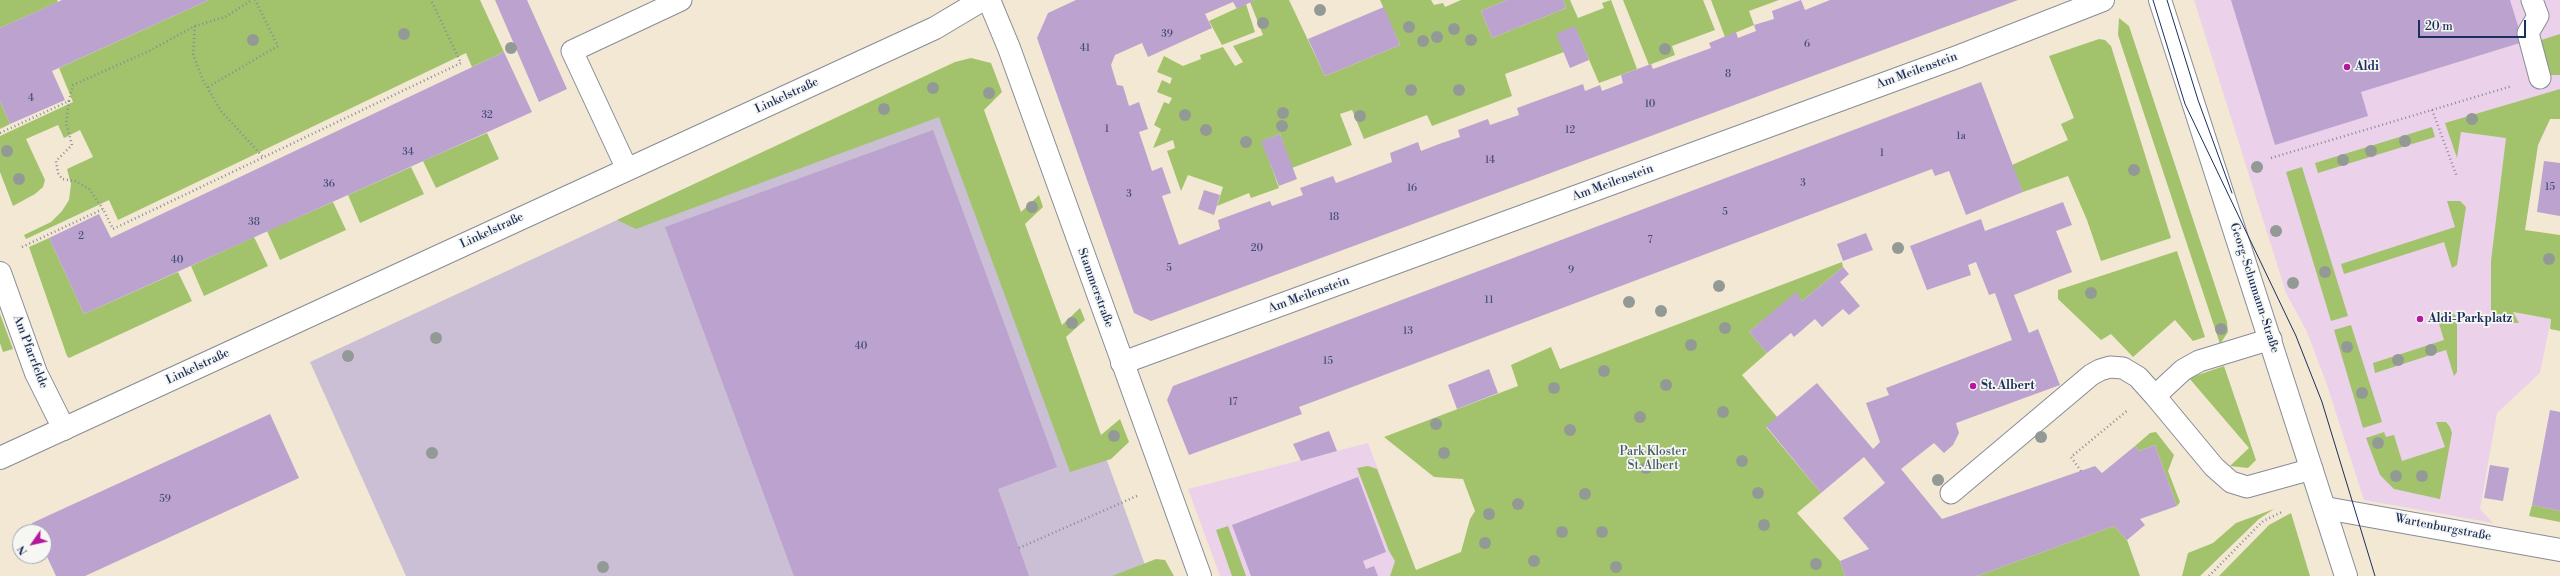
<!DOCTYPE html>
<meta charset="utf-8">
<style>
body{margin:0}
#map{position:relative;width:2560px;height:576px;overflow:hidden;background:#f3e8d3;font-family:"Libre Bodoni",serif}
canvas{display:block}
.north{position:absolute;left:12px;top:524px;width:40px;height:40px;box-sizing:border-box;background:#f6f6f2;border:1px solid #9ea6b7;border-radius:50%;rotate:236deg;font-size:11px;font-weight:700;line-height:16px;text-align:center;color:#1b2f5e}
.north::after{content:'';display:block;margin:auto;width:14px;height:18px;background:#b5179e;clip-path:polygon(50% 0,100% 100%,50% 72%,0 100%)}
.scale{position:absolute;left:2418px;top:20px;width:108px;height:18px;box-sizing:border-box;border:2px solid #1b2f5e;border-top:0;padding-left:5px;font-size:12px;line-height:14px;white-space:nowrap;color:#1b2f5e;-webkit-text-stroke:3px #f6f6f2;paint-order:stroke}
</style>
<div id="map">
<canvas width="2560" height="576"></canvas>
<div class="north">N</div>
<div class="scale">20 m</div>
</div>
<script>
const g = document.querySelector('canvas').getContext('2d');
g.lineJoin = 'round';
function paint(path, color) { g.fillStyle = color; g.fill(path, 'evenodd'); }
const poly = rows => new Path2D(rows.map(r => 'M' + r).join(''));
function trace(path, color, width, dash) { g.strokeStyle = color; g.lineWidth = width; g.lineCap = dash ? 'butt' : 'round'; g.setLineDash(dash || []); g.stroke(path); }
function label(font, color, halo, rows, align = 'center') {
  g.font = font + ' "Libre Bodoni",serif'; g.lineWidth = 3.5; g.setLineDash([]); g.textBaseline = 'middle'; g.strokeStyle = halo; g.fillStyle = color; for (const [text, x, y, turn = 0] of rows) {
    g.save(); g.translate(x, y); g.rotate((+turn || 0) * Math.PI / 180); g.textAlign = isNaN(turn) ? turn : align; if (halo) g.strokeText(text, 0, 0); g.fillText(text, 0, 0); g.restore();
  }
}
paint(poly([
 [2194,0,2560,0,2560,99,2538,145,2512,312,2551,319,2540,373,2497,413,2480,509,2493,523,2364,500,2326,382,2307,332,2286,293],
 [1368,443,1418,576,1220,576,1188,489]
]), '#ecd1ea');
paint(poly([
 [946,68,969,82,1149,576,406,576,310,362]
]), '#cbbfd5');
paint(poly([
 [0,0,57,0,58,2,0,28],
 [209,0,480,0,504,52,472,67,466,53,118,220,109,200,26,239,24,235,51,222,62,211,69,200,71,184,67,169,93,157,80,130,64,138,58,125,26,139,45,180,43,187,35,194,13,206,0,172,0,136,73,102,59,68],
 [1255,0,1289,0,1325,76,1400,45,1380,0,1431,0,1434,5,1443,3,1445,7,1461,0,1507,0,1481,11,1492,38,1566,8,1563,0,1570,0,1578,18,1604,8,1602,3,1611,0,1637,69,1599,83,1575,27,1564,52,1505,74,1512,96,1432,126,1427,115,1364,139,1352,110,1340,114,1352,145,1292,168,1280,134,1262,141,1279,188,1251,198,1249,193,1217,206,1223,187,1188,175,1181,191,1167,151,1175,148,1173,140,1153,148,1161,129,1154,125,1164,102,1169,104,1172,98,1157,92,1162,80,1170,84,1172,78,1157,72,1164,56,1183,66,1201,59,1200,55,1223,47,1235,66,1243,62,1233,46,1263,35,1250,2],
 [1623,0,1703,0,1715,30,1672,46,1675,55,1649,65],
 [1711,0,1779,0,1749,11,1754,25,1725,37],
 [1246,4,1255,32,1222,45,1209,21],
 [2119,18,2129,26,2227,322,2228,332,2220,344,2118,35],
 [2560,34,2560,75,2548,75,2538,41],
 [2099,39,2105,40,2111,46,2171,238,2101,261,2087,220,2068,176,2023,192,2012,165,2068,140,2061,124,2074,118,2049,56],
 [971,58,991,63,1002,92,984,110,1021,212,1039,195,1043,207,1025,224,1062,325,1080,308,1085,320,1066,337,1101,435,1120,419,1129,442,1111,459,1070,472,939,117,636,229,617,220,955,62],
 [2560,89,2560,119,2550,119,2538,145,2525,230,2560,235,2560,331,2550,329,2551,319,2513,312,2519,323,2491,322,2491,261,2506,138,2461,132,2457,158,2445,123],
 [0,101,10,124,0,129],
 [2432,127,2435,137,2318,173,2315,163],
 [487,133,499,159,436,188,423,161],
 [411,167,424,194,360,223,348,195],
 [2302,167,2348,316,2331,321,2286,172],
 [2447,201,2460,201,2466,207,2457,265,2452,268,2444,242,2344,274,2341,264,2455,227],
 [333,202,346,230,280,260,267,231],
 [254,237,268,266,204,296,191,266],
 [49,238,84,314,178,272,192,301,69,358,67,356,29,247],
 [2177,251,2205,337,2193,341,2175,320,2133,357,2111,334,2101,340,2058,299,2058,290],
 [1842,262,1843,267,1802,301,1796,293,1749,332,1767,353,1742,375,1777,417,1766,427,1821,493,1797,513,1840,561,1845,576,1390,576,1395,561,1389,551,1357,468,1368,466,1377,469,1416,570,1461,552,1470,519,1475,511,1463,479,1434,477,1384,437,1518,386,1511,365,1551,347,1560,369],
 [2448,312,2455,315,2457,319,2457,372,2454,376,2446,350,2375,373,2373,363,2444,340,2436,314],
 [0,314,13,349,3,352,0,343],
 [2351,325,2382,422,2363,428,2334,330],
 [2224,366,2256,460,2248,468,2230,466,2249,448,2189,378],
 [2436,422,2446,422,2450,427,2452,433,2440,499,2394,489,2380,475,2366,438,2384,432,2386,437,2394,435,2402,461,2445,447],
 [2156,432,2174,455,2168,471,2180,502,2177,506,2155,445,2139,451,2135,446,2150,433],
 [2532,505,2560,511,2560,522,2529,516],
 [2274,509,2259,519,2200,576,2182,576,2188,553,2213,543,2236,523],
 [2291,513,2310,576,2219,576,2269,525],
 [1228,526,1246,576,1232,576,1216,530],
 [2114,526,2127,540,2140,576,1977,576],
 [1156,559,1165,560,1174,576,1112,576]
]), '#a2c36c');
paint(poly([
 [62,0,209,0,52,71,65,100,10,124,0,101,0,28],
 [495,0,527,0,567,89,539,102],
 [1076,0,1255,0,1237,9,1233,2,1205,14,1212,28,1148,57,1142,43,1115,55,1111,65,1117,85,1123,86,1129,106,1139,102,1148,129,1139,132,1152,171,1162,167,1171,193,1162,196,1179,245,1220,229,1218,220,1270,201,1272,206,1303,195,1300,188,1333,176,1336,183,1392,162,1390,153,1418,142,1421,151,1439,144,1460,137,1458,130,1488,119,1490,125,1519,115,1517,108,1583,84,1585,91,1600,85,1602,91,1623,83,1621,75,1651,64,1653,69,1711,48,1709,43,1736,32,1738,38,1756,31,1754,25,1774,19,1772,11,1801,0,1805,10,1830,0,2018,0,1151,321,1134,313,1037,38,1048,13],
 [1507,0,1563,0,1566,8,1492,38,1481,11],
 [2231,0,2510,0,2523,42,2361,92,2368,116,2275,145],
 [1384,7,1400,45,1325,76,1308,39],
 [1575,26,1589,60,1570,68,1556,34],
 [504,52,532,112,84,314,49,238,99,214,111,238],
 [1981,82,2023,192,1966,215,1949,171,1935,176,1932,169,1299,407,1302,414,1189,455,1167,400,1173,386],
 [933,130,1057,467,998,489,1029,576,794,576,665,227],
 [1280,134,1297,179,1279,186,1261,141],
 [2544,161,2560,163,2560,216,2537,212],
 [1204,190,1220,195,1214,215,1198,209],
 [2063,202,2072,225,2056,231,2072,272,2014,295,2029,333,2038,329,2060,385,1956,423,1959,433,1953,445,1944,453,1934,443,1901,469,1942,519,2095,466,2102,473,2135,446,2139,451,2155,445,2177,506,2140,519,2145,525,2127,540,2114,526,1977,576,1845,576,1840,561,1869,549,1843,518,1885,483,1864,457,1821,493,1766,426,1817,383,1873,449,1880,442,1866,403,1889,395,1886,388,2012,340,1995,293,1989,295,1976,262,1968,265,1971,275,1927,290,1910,246,1981,219,1985,231],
 [1866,233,1873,250,1843,261,1837,244],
 [1843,267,1849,274,1840,282,1860,306,1849,315,1843,309,1822,327,1815,319,1794,337,1791,333,1767,353,1749,332,1796,292,1802,301],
 [1489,369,1498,393,1457,409,1448,385],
 [2550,410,2560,412,2560,511,2532,505],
 [270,414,299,478,85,576,56,576,44,550,44,532,36,532,32,523],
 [1329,431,1337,451,1301,461,1293,444],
 [2490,465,2509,468,2503,501,2484,498],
 [1358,477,1386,552,1363,561,1366,569,1374,566,1378,576,1251,576,1232,525]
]), '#bca2ce');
const lane = poly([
 [2532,0,2538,16,2528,33,2540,78],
 [627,169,572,51,681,0],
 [2271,339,2199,361,2183,370,2155,396,2214,467,2231,482,2247,487,2312,469],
 [1951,493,2091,375,2100,370,2110,367,2123,368,2138,377,2155,396]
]);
const street = poly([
 [989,0,1009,48,1200,576],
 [0,273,36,373,64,429],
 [1122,363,1957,57,2103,0],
 [2325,508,2560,550]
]);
const secondary = poly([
 [2160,0,2346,576],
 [0,458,935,28,982,0]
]);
trace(lane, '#878c98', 23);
trace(street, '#878c98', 24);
trace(secondary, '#878c98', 24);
trace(poly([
 [195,26,193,54,203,80,221,111,263,157],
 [208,87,278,46,255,0],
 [69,101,66,123,72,145,56,161,58,173,62,179,75,181,89,189,103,209],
 [2432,110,2457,177],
 [0,133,69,101,73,85,149,51,195,26,225,17,252,0],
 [2271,158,2512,86],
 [22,247,103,209,113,229,461,63,431,0],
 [2081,471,2071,457,2128,410],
 [1019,548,1139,495],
 [2209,576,2263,521,2282,512]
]), '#878c98', 2.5, [1, 3]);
trace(lane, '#fff', 21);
trace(street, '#fff', 22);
trace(secondary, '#fff', 22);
trace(poly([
 [2153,0,2185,104,2296,336,2322,402,2375,576],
 [2167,0,2198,100,2232,193]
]), '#1b2f5e', 1);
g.fillStyle = '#939a95';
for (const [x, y] of [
 [1320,10],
 [1263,23],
 [1409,27],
 [1454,29],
 [404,34],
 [1437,37],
 [253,40],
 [1471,40],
 [1423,41],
 [511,48],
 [1665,49],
 [933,88],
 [1411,90],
 [1459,90],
 [989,93],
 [884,109],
 [1283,113],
 [1185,115],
 [1360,116],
 [2472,119],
 [1282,126],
 [1206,130],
 [2405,141],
 [1246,142],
 [7,151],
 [2371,151],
 [2343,160],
 [2257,167],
 [2134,170],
 [19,179],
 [1032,207],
 [2276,231],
 [1898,248],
 [2549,259],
 [2325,272],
 [2293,283],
 [1719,286],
 [2091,293],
 [1629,302],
 [1661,311],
 [1072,323],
 [1725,328],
 [2221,329],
 [436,338],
 [1691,345],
 [2347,347],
 [2431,350],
 [348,356],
 [2398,360],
 [1604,371],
 [1666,385],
 [1554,388],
 [2362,393],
 [1723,412],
 [1640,417],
 [1436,424],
 [1570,430],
 [1114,436],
 [2041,437],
 [2378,443],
 [432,453],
 [1444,453],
 [1742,461],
 [1646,468],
 [2396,476],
 [2422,476],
 [1938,480],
 [1758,493],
 [1585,494],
 [1518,504],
 [1489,514],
 [1764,525],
 [1562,532],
 [1602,532],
 [1485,543],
 [1534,561],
 [1816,564],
 [603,567],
 [1616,567]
]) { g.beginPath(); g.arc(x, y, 6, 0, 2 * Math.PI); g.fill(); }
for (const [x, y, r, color] of [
 [2347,67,4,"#b5179e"],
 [2420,319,4,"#b5179e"],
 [1973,386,4,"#b5179e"]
]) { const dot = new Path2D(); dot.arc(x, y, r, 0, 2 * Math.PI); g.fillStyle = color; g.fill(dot); trace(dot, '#f6f6f2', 1.5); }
label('10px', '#434c7a', null, [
 ["39",1167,35],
 ["6",1807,45],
 ["41",1085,49],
 ["8",1728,75],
 ["4",31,99],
 ["10",1650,105],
 ["32",487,116],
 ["1",1107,130],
 ["12",1570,131],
 ["1a",1961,137],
 ["34",408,153],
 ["1",1882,154],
 ["14",1490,161],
 ["3",1803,184],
 ["36",329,185],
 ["15",2550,188],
 ["16",1412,189],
 ["3",1129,195],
 ["5",1725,213],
 ["18",1334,218],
 ["38",254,223],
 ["2",81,237],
 ["7",1650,241],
 ["20",1257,249],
 ["40",177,261],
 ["5",1169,269],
 ["9",1571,271],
 ["11",1489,301],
 ["13",1408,332],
 ["40",861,347],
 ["15",1328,362],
 ["17",1233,403],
 ["59",165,500]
]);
label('bold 12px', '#1b2f5e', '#f6f6f2', [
 ["Aldi",2355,67],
 ["Aldi-Parkplatz",2428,319],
 ["St. Albert",1981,386]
], 'left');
label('12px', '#1b2f5e', '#f6f6f2', [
 ["Am Meilenstein",1917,71,-20],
 ["Linkelstraße",787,96,-25],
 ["Am Meilenstein",1613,183,-20],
 ["Linkelstraße",492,231,-25],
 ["Stammerstraße",1095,288,70],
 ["Georg-Schumann-Straße",2254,288,72],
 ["Am Meilenstein",1309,295,-20],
 ["Am Pfarrfelde",30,352,69],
 ["Linkelstraße",198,367,-25],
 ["Wartenburgstraße",2443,528,11]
]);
label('12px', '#445b62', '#f6f6f2', [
 ["Park Kloster",1653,452],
 ["St. Albert",1653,466]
]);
</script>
